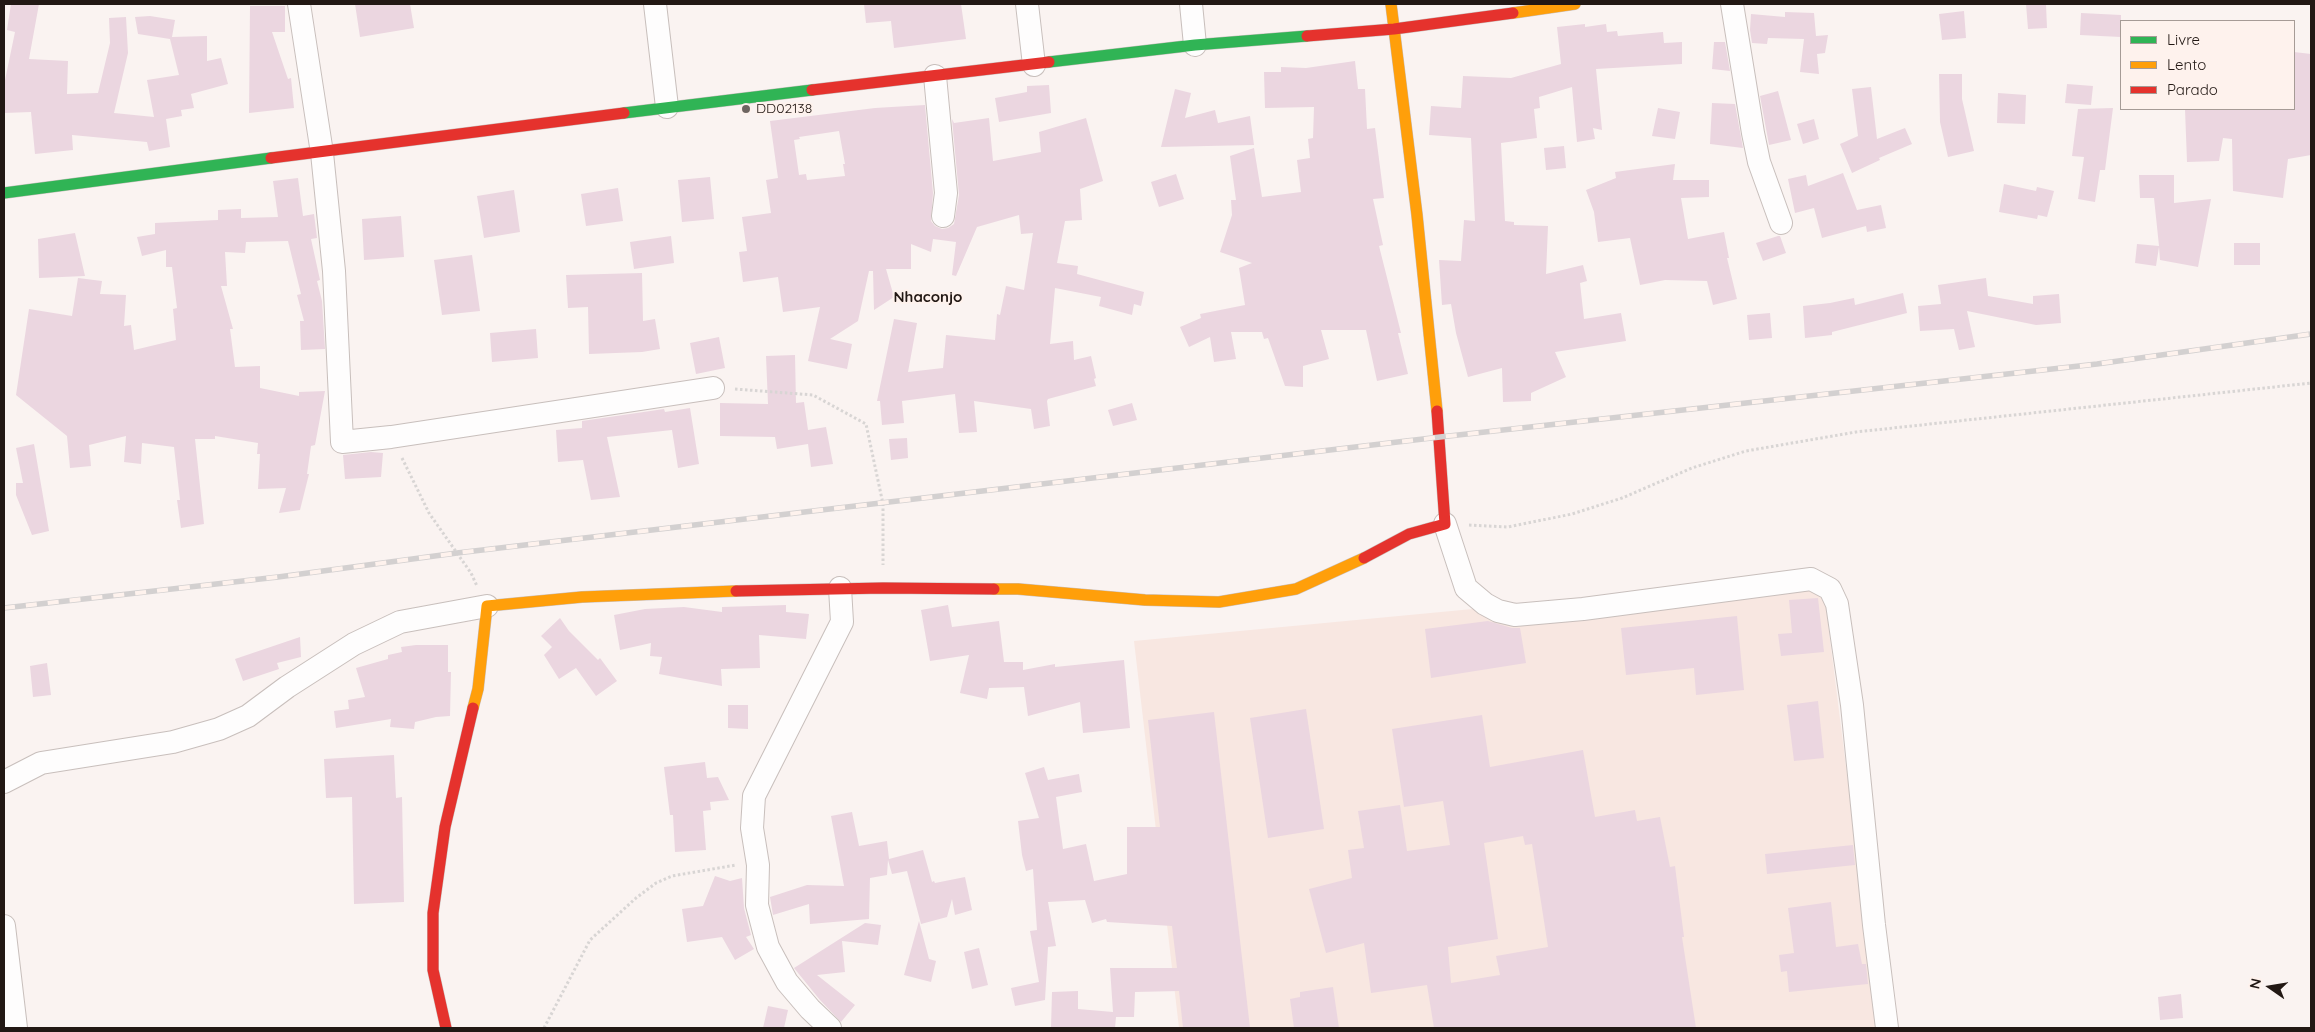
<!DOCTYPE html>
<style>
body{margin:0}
#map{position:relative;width:2315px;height:1032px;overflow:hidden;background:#faf3f1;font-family:Quicksand,sans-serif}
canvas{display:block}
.frame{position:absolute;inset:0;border:5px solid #221814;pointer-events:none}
.legend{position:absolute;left:2120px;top:20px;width:175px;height:90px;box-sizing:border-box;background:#fef2ed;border:1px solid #a69b96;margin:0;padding:6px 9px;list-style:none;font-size:15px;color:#221814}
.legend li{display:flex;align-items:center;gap:10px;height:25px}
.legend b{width:25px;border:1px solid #a69b96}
.north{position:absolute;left:2245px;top:962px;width:50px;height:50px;-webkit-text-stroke:4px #fef2ed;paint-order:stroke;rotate:283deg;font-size:14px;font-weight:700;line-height:20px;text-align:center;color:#221814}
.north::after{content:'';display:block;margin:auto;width:18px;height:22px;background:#221814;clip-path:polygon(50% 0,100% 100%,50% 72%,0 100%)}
</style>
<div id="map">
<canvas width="2315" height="1032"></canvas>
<div class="frame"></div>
<ul class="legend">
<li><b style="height:6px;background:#30b455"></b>Livre</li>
<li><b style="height:6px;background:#ff9f0a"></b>Lento</li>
<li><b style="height:6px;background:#e5322d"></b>Parado</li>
</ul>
<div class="north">N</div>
</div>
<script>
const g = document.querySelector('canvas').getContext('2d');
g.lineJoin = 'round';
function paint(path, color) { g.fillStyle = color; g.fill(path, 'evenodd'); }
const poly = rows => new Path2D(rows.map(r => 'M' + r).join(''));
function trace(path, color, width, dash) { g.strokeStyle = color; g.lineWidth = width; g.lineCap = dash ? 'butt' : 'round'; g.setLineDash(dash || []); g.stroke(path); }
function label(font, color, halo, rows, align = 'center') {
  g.font = font + ' Quicksand,sans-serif'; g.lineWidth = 4; g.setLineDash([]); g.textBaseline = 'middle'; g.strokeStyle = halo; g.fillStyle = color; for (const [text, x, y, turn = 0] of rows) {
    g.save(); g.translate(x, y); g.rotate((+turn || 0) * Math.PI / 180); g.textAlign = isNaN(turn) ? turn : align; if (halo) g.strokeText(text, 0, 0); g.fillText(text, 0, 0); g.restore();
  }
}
paint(poly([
 [1822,576,1879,1028,1179,1028,1134,641]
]), '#f8e7e1');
paint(poly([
 [11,4,39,4,29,59,68,61,67,94,98,93,110,43,109,18,126,17,128,53,114,113,154,117,147,80,179,75,170,39,138,34,135,17,150,16,175,20,172,37,207,36,207,61,221,58,228,84,191,94,194,108,181,110,182,116,166,119,170,147,149,151,147,142,72,135,73,150,35,154,31,112,4,113,4,85,15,32,7,30],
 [355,4,410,4,414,28,360,37],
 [864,4,961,4,966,39,894,48,891,21,866,23],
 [2026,4,2046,4,2047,28,2028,29],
 [250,6,285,6,285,32,272,32,288,79,291,78,294,108,249,113],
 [1964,11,1966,38,1942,40,1939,14],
 [1785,12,1814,13,1816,36,1828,35,1825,53,1817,54,1819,74,1800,72,1804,39,1768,38,1767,44,1752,43,1750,30,1751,14,1785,17],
 [2081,13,2121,15,2121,37,2080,35],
 [1585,24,1585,27,1606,24,1607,32,1617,31,1618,36,1663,32,1664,43,1682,42,1682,64,1596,69,1602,130,1593,128,1595,139,1577,142,1572,87,1539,97,1540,108,1534,109,1537,138,1501,143,1505,221,1514,222,1514,225,1548,226,1546,274,1583,265,1587,281,1580,283,1584,319,1621,313,1626,341,1555,352,1566,377,1531,393,1531,401,1503,402,1502,368,1468,377,1456,333,1451,304,1442,305,1439,260,1461,261,1464,220,1475,221,1471,138,1429,135,1431,106,1461,108,1463,76,1511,78,1561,64,1557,27],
 [1714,42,1725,42,1730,71,1712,69],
 [2294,52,2311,54,2311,155,2288,159,2283,198,2233,191,2232,139,2223,138,2219,161,2187,162,2185,109,2294,109],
 [1355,61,1358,89,1365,89,1367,129,1375,128,1384,198,1373,199,1383,245,1379,246,1401,333,1398,333,1408,374,1377,381,1366,330,1321,330,1329,359,1303,366,1303,387,1285,386,1268,338,1264,339,1262,332,1231,332,1236,359,1214,362,1210,337,1189,347,1180,327,1201,318,1200,314,1245,305,1239,268,1252,263,1220,252,1232,215,1231,200,1236,200,1230,156,1254,148,1262,197,1301,192,1297,160,1310,158,1308,139,1313,138,1314,107,1265,108,1264,72,1281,72,1281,67,1306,68],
 [1939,74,1962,74,1962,99,1974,151,1948,157,1940,122],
 [2067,84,2093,86,2091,105,2065,103],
 [1049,85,1051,113,999,122,995,98,1027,92,1027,86],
 [1871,87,1877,139,1905,128,1912,144,1879,158,1880,160,1852,173,1840,144,1858,136,1852,89],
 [1175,89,1191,93,1185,118,1215,110,1218,123,1250,116,1254,145,1161,147],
 [1778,91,1791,140,1769,145,1760,96],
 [1998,93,2026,95,2025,124,1997,123],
 [1712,103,1735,104,1743,148,1710,144],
 [925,105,933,193,931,221,935,226,942,229,948,228,954,224,959,195,952,119,954,123,989,118,993,161,1041,152,1039,132,1086,118,1103,181,1080,189,1082,220,1065,221,1057,263,1078,266,1077,274,1144,292,1141,306,1134,304,1132,315,1099,306,1101,297,1055,288,1050,344,1073,341,1074,360,1091,356,1096,378,1094,379,1096,386,1048,399,1047,401,1050,426,1034,429,1031,409,974,401,977,432,959,433,955,394,902,401,904,423,882,425,880,401,877,401,894,319,917,323,908,372,943,368,946,335,995,340,997,314,1000,315,1006,286,1024,290,1033,233,1021,234,1019,215,977,227,956,276,952,275,956,242,933,239,931,252,911,244,911,269,886,269,894,297,874,310,873,271,869,271,858,321,830,339,852,344,847,369,808,361,820,307,783,312,778,277,743,282,739,252,747,251,742,217,771,213,766,180,778,178,770,121,875,108],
 [839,131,845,164,843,164,845,176,807,180,806,174,799,175,794,140,800,139,799,137],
 [1658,108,1680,112,1675,139,1652,136],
 [2113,108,2105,170,2100,170,2095,202,2078,199,2084,157,2072,156,2078,109],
 [1814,119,1819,139,1803,144,1797,124],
 [1564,146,1566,168,1546,170,1544,148],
 [1675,164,1673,180,1709,180,1709,197,1681,198,1688,239,1724,232,1729,258,1727,258,1737,299,1713,305,1707,281,1665,280,1640,285,1630,238,1598,242,1594,212,1586,190,1616,178,1615,172],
 [1843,173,1857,210,1881,205,1886,228,1867,232,1866,226,1822,238,1814,208,1795,213,1788,179,1806,175,1808,186],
 [1176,174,1184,199,1159,207,1151,182],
 [2139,175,2174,175,2174,203,2211,199,2198,267,2160,260,2159,247,2156,266,2135,263,2137,244,2159,246,2154,198,2140,198],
 [710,177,714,219,682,222,678,180],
 [298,178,303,216,314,214,317,238,311,239,320,280,317,281,322,301,325,349,301,350,300,321,304,321,297,295,301,294,288,241,246,242,245,253,225,252,227,286,221,286,233,329,230,329,235,367,260,366,260,388,299,396,299,392,325,391,315,445,311,446,307,474,309,474,300,510,279,513,286,488,258,489,260,454,257,454,258,443,215,436,215,439,195,439,204,524,181,528,177,500,180,500,174,447,142,443,141,464,124,462,126,436,89,445,91,466,70,468,67,436,16,395,29,309,72,316,78,278,102,281,100,294,126,295,124,326,131,325,134,350,176,340,173,309,177,308,172,267,166,267,166,250,142,256,137,237,155,234,155,223,218,220,218,210,241,209,241,218,278,217,273,181],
 [2004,184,2036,191,2037,187,2054,191,2047,217,2038,215,2037,219,1999,212],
 [618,188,623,221,586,226,581,194],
 [514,190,520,232,484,238,477,196],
 [401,216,404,257,364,260,362,219],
 [75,233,85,276,39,278,38,239],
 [671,236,674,263,634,269,630,242],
 [1778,236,1780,236,1786,253,1763,261,1756,243],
 [2234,243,2260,243,2260,265,2234,265],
 [472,255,480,311,442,315,434,260],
 [642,273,643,321,655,319,660,349,642,352,589,354,588,307,568,308,566,275],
 [1986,278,1988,296,2033,304,2033,296,2059,294,2061,323,2036,325,1967,311,1975,347,1959,350,1954,329,1920,331,1918,306,1941,304,1938,285],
 [1903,293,1907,313,1832,332,1832,335,1805,338,1803,306,1830,303,1854,298,1855,305],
 [1770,313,1772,338,1749,340,1747,315],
 [536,329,538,358,492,362,490,333],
 [719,337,725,368,696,374,690,343],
 [795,355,796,403,804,402,808,430,826,427,833,464,811,467,808,444,777,449,775,437,720,436,720,403,768,404,766,356],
 [1132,403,1137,420,1113,426,1108,410],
 [690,408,699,464,678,468,672,430,607,437,620,497,591,500,583,460,558,462,556,430,582,428,582,421,664,409,665,412],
 [907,438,908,458,891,460,889,439],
 [34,444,49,531,32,535,16,495,16,483,23,483,16,448],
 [371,452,383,453,381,477,345,479,343,455],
 [1818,598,1824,652,1781,656,1778,634,1792,633,1789,600],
 [786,605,786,612,809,614,806,639,759,635,760,668,721,669,722,686,659,674,662,657,650,656,651,643,620,650,614,615,645,609,684,607,722,612,722,607],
 [948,605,952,627,999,621,1004,662,1023,662,1023,670,1055,664,1055,667,1124,660,1130,728,1083,733,1080,702,1028,716,1024,687,989,688,987,699,960,693,969,655,930,661,921,610],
 [1737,616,1744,690,1696,695,1694,668,1626,675,1621,628],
 [560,618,569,631,598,660,600,658,617,681,596,696,576,668,559,679,544,655,552,647,541,636],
 [1488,621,1512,628,1520,628,1526,663,1431,678,1425,629],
 [300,637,301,657,277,663,279,669,243,681,235,659],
 [416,645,448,645,448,672,451,672,450,716,436,717,415,722,414,729,390,727,391,719,336,728,334,711,349,709,348,700,365,697,356,668,388,659,388,655,402,652,401,647],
 [47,663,51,695,33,697,30,666],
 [1818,701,1824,758,1794,761,1787,705],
 [728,705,748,705,748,729,728,728],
 [1306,709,1324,829,1268,838,1250,718],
 [1214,712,1250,1028,1183,1028,1179,991,1135,992,1134,1017,1116,1017,1115,1028,1051,1028,1052,992,1078,991,1078,1009,1113,1012,1110,968,1177,968,1172,926,1107,922,1106,919,1092,923,1085,900,1048,902,1056,946,1048,947,1045,1000,1015,1006,1011,988,1039,982,1030,931,1037,930,1033,869,1026,871,1022,855,1018,821,1039,818,1025,773,1044,767,1048,780,1079,774,1082,792,1056,797,1063,849,1086,844,1094,881,1127,874,1127,827,1160,827,1148,720],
 [1482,715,1490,767,1583,750,1595,817,1635,810,1637,821,1660,817,1670,867,1675,866,1684,937,1682,937,1696,1028,1434,1028,1427,985,1371,993,1364,943,1326,953,1309,889,1352,878,1348,850,1364,848,1358,811,1400,805,1407,851,1450,845,1443,801,1404,807,1392,729],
 [1523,836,1525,845,1532,844,1548,947,1496,956,1500,975,1451,983,1448,947,1498,939,1484,843],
 [394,755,396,798,402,797,404,902,354,904,352,797,326,798,324,759],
 [705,762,707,778,718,777,729,800,710,802,711,810,703,811,706,850,675,852,673,815,670,815,664,767],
 [852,812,859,846,887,841,889,859,923,850,932,882,934,881,935,883,965,877,972,910,955,915,952,899,947,917,921,924,907,871,892,874,888,860,887,875,870,878,869,919,810,924,809,904,773,915,770,897,807,885,844,886,831,816],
 [1853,845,1855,865,1767,874,1765,854],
 [715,876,730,881,742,878,744,908,751,935,746,937,754,949,735,960,722,937,687,942,682,909,703,906],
 [1831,902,1836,947,1858,944,1862,964,1866,964,1868,984,1789,992,1787,971,1781,972,1779,955,1794,953,1788,908],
 [919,921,929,959,936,961,931,982,904,975],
 [865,923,881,925,878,945,842,941,845,972,817,975,855,1005,841,1022,820,1000,794,968],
 [979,948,988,985,972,989,964,952],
 [1333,987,1339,1028,1294,1028,1290,999,1300,997,1300,992],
 [2181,994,2183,1018,2160,1020,2158,997],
 [768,1006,788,1010,784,1028,763,1028]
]), '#ebd6e0');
const street = poly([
 [299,4,322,153,334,271,342,442,391,437,713,388],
 [655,4,667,107],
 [1027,4,1034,65],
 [1191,4,1195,45],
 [1732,4,1753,133,1759,162,1781,223],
 [935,76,946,193,943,216],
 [1445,524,1466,588,1485,604,1498,611,1515,615,1583,609,1811,579,1830,589,1837,604,1852,705,1874,925,1887,1028],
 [4,782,41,763,173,742,219,729,248,716,287,687,354,644,400,622,487,606],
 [4,926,16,1028],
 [830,1028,810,1009,787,982,768,947,757,905,758,865,752,828,754,796,842,622,840,588]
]);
const fast = poly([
 [1049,62,1195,45,1307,36],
 [624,113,812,90],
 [4,193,271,158]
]);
const slow = poly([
 [1391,4,1417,215,1437,411],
 [1513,13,1575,4],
 [994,589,1018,589,1145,600,1219,602,1296,589,1364,558],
 [473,708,478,689,487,606,582,597,736,591]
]);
const jam = poly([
 [1307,36,1394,29,1513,13],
 [812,90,1049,62],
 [271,158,624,113],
 [1364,558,1409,534,1445,524,1437,411],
 [736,591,883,588,994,589],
 [446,1028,433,970,433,913,445,827,473,708]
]);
trace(street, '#c8bfbc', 24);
trace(fast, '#c8bfbc', 12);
trace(slow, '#c8bfbc', 12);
trace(jam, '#c8bfbc', 12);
trace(poly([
 [735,389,813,395,866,424,883,504,883,565],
 [402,458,429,513,471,573,477,586],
 [1469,525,1508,527,1572,514,1622,498,1692,468,1746,451,1856,432,2311,383],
 [544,1028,590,940,636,898,656,883,672,876,736,865]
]), '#d8d5d4', 3, [2.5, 2.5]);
trace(street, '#fefdfd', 22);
trace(fast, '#30b455', 11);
trace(slow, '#ff9f0a', 11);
trace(jam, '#e5322d', 11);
const rail = poly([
 [4,608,278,577,457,553,1440,437,2097,364,2311,334]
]);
trace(rail, '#d3d0d0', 5.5);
trace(rail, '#fef2ed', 4, [11]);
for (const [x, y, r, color] of [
 [746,109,5,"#6e6561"]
]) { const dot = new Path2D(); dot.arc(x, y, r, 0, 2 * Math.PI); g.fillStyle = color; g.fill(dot); trace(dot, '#fef2ed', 2); }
label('14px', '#221814', '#fef2ed', [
 ["DD02138",756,109]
], 'left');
label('bold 15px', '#221814', '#fef2ed', [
 ["Nhaconjo",928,297]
]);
</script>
